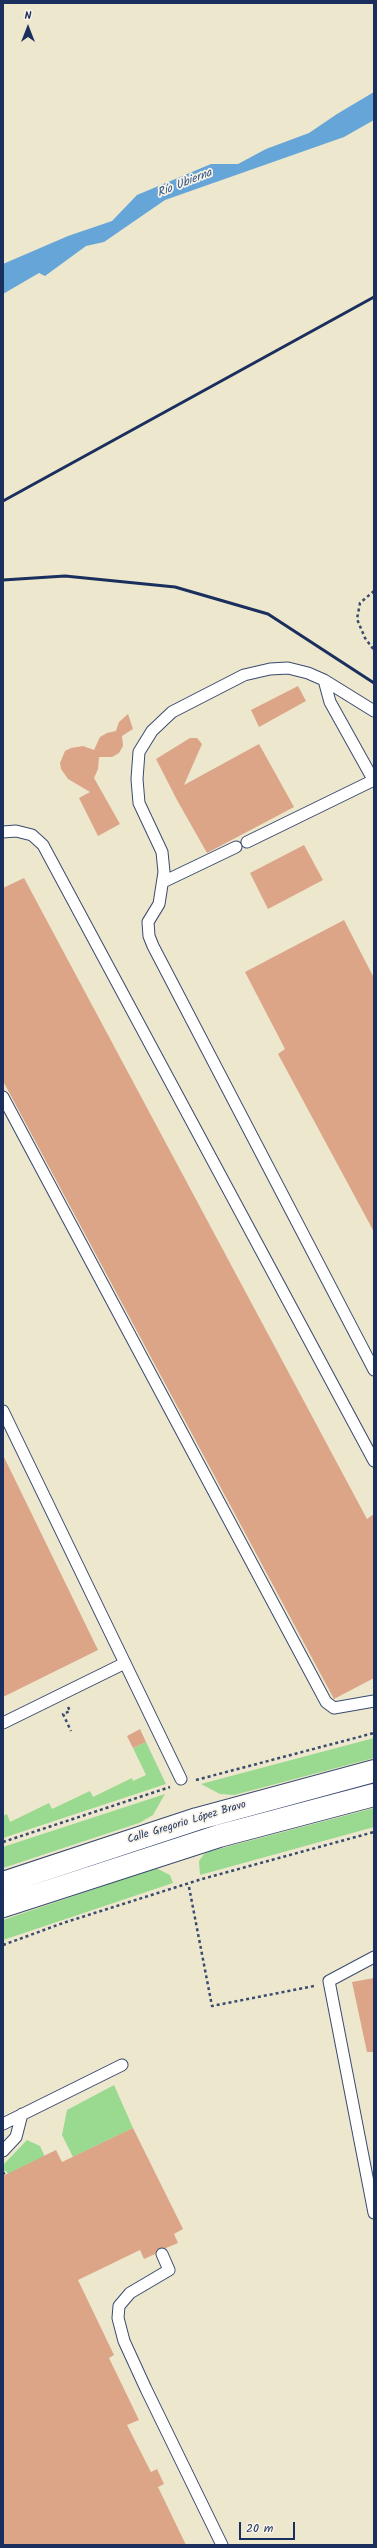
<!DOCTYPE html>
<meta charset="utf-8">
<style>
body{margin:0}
#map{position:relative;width:377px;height:2548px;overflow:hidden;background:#ede7ce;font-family:Kalam,sans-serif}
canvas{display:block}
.frame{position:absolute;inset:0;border:4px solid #1b2f5e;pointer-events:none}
.north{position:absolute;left:8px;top:8px;width:40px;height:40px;-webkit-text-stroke:3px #f7f3e8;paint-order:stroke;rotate:0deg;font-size:11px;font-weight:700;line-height:16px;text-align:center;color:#1b2f5e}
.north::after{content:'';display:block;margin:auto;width:14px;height:18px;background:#1b2f5e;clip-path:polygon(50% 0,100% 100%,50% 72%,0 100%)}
.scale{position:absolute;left:239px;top:2522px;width:56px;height:18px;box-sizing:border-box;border:2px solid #1b2f5e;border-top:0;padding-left:5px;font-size:12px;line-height:14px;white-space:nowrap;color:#1b2f5e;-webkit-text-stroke:3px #f7f3e8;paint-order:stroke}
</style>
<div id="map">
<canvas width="377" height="2548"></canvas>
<div class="frame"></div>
<div class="north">N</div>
<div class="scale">20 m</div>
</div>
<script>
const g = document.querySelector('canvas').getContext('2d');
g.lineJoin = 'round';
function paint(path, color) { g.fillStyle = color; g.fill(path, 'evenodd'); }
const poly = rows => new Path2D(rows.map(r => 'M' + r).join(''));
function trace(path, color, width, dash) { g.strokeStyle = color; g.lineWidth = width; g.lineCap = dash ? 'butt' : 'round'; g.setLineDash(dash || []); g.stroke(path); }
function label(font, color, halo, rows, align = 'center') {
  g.font = font + ' Kalam,sans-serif'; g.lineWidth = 3.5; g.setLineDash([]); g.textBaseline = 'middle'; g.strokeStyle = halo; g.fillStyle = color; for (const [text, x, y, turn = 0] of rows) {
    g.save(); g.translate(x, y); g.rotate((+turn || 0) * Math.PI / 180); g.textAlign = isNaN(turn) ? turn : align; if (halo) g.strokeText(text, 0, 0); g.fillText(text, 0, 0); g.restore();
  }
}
paint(poly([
 [374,1738,374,1758,234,1795,220,1794,201,1784],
 [146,1742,166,1784,3,1838,3,1816,7,1814,10,1822,49,1803,52,1809,90,1791,93,1797,132,1778,133,1781,146,1775,133,1748],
 [165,1794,153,1815,139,1823,3,1868,3,1847],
 [374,1808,374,1827,200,1875,199,1861,204,1854,211,1851],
 [156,1868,170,1875,173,1883,3,1940,3,1920],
 [114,2085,133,2128,73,2157,62,2135,67,2110],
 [27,2140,40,2146,50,2168,8,2174,6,2171,3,2172,3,2165]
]), '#99da90');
paint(poly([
 [374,92,374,120,344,137,165,200,104,242,86,246,45,276,39,273,3,294,3,264,68,236,112,221,137,195,211,164,238,164,266,149,309,133,337,114]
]), '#66a5d8');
paint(poly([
 [298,686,306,701,259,727,251,710],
 [128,714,133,729,122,736,123,746,119,753,112,757,99,757,98,769,94,778,120,824,98,836,79,798,90,792,68,779,61,769,60,763,65,751,71,748,83,746,94,750,100,737,107,733,116,731,119,722],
 [190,738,197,738,202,744,184,785,259,744,294,807,207,853,177,800,156,759],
 [304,845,323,880,268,909,250,873],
 [24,878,367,1519,374,1514,374,1678,334,1699,3,1081,3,888],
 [344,920,374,978,374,1232,278,1054,285,1049,245,972],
 [3,1455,98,1650,3,1697],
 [140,1729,146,1742,133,1748,127,1736],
 [374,1978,374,2052,367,2052,352,1982],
 [133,2128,183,2229,174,2234,178,2243,166,2248,159,2248,155,2254,144,2259,140,2250,78,2280,114,2355,109,2358,139,2420,127,2425,151,2472,157,2469,164,2484,158,2487,186,2545,3,2545,3,2176,56,2150,62,2162]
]), '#dca587');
const lane = poly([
 [324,680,330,702,374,781],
 [374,711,324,680,308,673,288,668,270,669,244,675,172,712,152,731,139,752,137,779,139,803,162,852,164,872,159,904,148,922,149,936,153,946,374,1370],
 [3,832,16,831,32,835,43,845,374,1461],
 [247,842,374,780],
 [163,882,236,847],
 [3,1097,326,1702,334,1708,374,1701],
 [3,1411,181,1779],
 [3,1723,125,1663],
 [374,1957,329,1981,374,2213],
 [3,2124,122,2065],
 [3,2151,16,2137,22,2114],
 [162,2254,169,2270,130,2293,119,2306,118,2318,124,2341,146,2389,222,2545]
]);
const secondary = poly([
 [3,1883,197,1819,374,1771],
 [3,1906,219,1836,374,1795]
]);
trace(lane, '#3a4b6f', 13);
trace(secondary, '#3a4b6f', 24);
trace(poly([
 [374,591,360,603,357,619,365,638,374,650],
 [68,1707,70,1711,63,1714,71,1731],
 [196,1780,374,1733],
 [3,1842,170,1787],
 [189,1887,212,2006,314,1986],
 [3,1945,63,1923,202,1879,374,1832],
 [3,2174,5,2173]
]), '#3a4b6f', 2.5, [3, 3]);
trace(lane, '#fff', 11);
trace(secondary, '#fff', 22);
trace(poly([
 [3,501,374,297],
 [3,580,65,576,175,587,268,614,374,683]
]), '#1b2f5e', 3);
label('11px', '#1b2f5e', '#f7f3e8', [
 ["Calle Gregorio López Bravo",187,1823,-17]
]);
label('italic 12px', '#355889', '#f7f3e8', [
 ["Río Ubierna",185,184,-22]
]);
</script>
